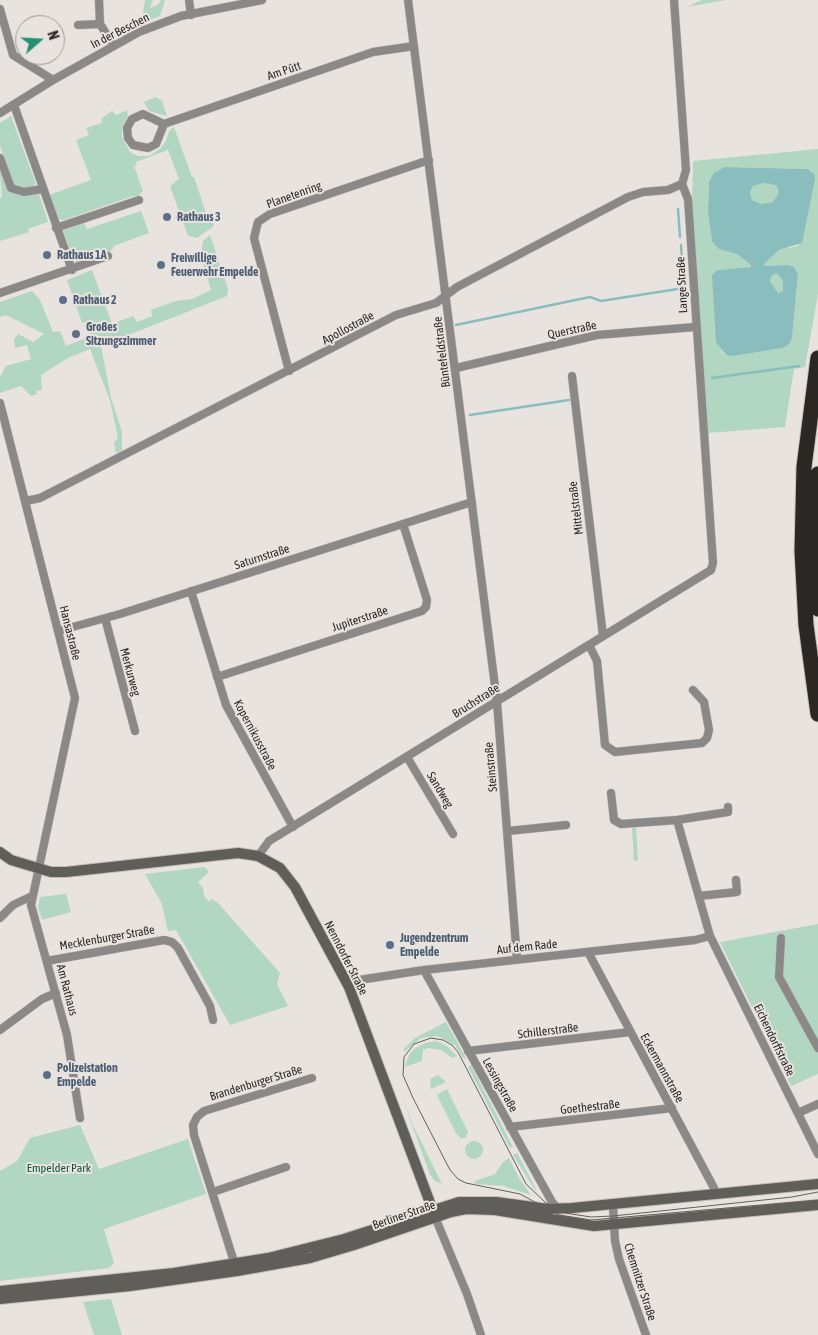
<!DOCTYPE html>
<meta charset="utf-8">
<style>
body{margin:0}
#map{position:relative;width:818px;height:1335px;overflow:hidden;background:#e9e3df;font-family:"Asap Condensed",sans-serif}
canvas{display:block}
.north{position:absolute;left:15px;top:15px;width:50px;height:50px;box-sizing:border-box;background:#e9e3df;border:1px solid #9d9996;border-radius:50%;rotate:71deg;font-size:14px;font-weight:700;line-height:20px;text-align:center;color:#2b2a28}
.north::after{content:'';display:block;margin:auto;width:18px;height:22px;background:#249171;clip-path:polygon(50% 0,100% 100%,50% 72%,0 100%)}
</style>
<div id="map">
<canvas width="818" height="1335"></canvas>
<div class="north">N</div>
</div>
<script>
const g = document.querySelector('canvas').getContext('2d');
g.lineJoin = 'round';
function paint(path, color) { g.fillStyle = color; g.fill(path, 'evenodd'); }
const poly = rows => new Path2D(rows.map(r => 'M' + r).join(''));
function trace(path, color, width, dash) { g.strokeStyle = color; g.lineWidth = width; g.lineCap = dash ? 'butt' : 'round'; g.setLineDash(dash || []); g.stroke(path); }
function label(font, color, halo, rows, align = 'center') {
  g.font = font + ' "Asap Condensed",sans-serif'; g.lineWidth = 4; g.setLineDash([]); g.textBaseline = 'middle'; g.strokeStyle = halo; g.fillStyle = color; for (const [text, x, y, turn = 0] of rows) {
    g.save(); g.translate(x, y); g.rotate((+turn || 0) * Math.PI / 180); g.textAlign = isNaN(turn) ? turn : align; if (halo) g.strokeText(text, 0, 0); g.fillText(text, 0, 0); g.restore();
  }
}
paint(poly([
 [145,0,153,0,150,8,158,5,161,0,165,0,160,16,149,20,143,12],
 [702,0,726,0,687,7],
 [156,97,162,101,167,116,149,111,144,102],
 [127,110,128,116,122,128,122,137,130,152,138,156,149,156,160,149,166,141,169,131,174,127,192,177,194,177,207,216,210,215,214,226,197,238,188,236,170,186,179,179,168,150,136,162,137,165,134,166,143,191,138,196,133,196,64,220,58,219,49,195,91,180,76,140,89,135,86,128,102,123,101,119,112,111,116,115],
 [11,116,36,184,29,188,19,188,14,185,0,146,0,123],
 [818,149,818,294,805,367,794,369,785,427,708,433,692,204,693,161],
 [726,167,808,169,812,171,798,246,779,250,764,264,764,266,787,265,794,267,798,274,792,338,783,348,733,356,726,355,722,352,718,270,751,267,751,265,737,254,712,241,708,213,709,182],
 [0,173,2,173,9,191,13,193,39,194,48,222,28,229,29,232,0,241,0,198,2,197],
 [764,183,776,184,779,192,773,202,761,204,752,200,750,192,753,186],
 [141,211,149,233,114,246,111,251,78,263,74,261,63,231,84,223,87,229],
 [210,235,228,289,227,296,101,346,111,398,122,432,122,451,116,453,114,443,118,438,110,400,90,349,68,358,41,375,42,390,36,391,37,394,31,396,21,386,0,393,0,377,6,366,31,359,27,345,15,348,14,339,18,334,33,342,44,334,6,315,0,317,0,302,32,291,40,300,53,332,60,331,66,346,91,336,85,322,82,323,67,280,92,270,112,324,133,316,137,322,152,316,151,310,176,301,192,299,211,290,201,255,203,241],
 [777,273,783,281,783,292,777,293,770,282,772,275],
 [636,827,638,860,634,861,632,828],
 [205,867,209,872,198,882,203,888,204,896,209,902,212,899,218,903,280,973,277,984,288,1006,230,1025,176,930,168,931,162,904,145,874],
 [66,894,71,912,42,920,38,907,40,897],
 [818,924,818,1074,791,1086,720,942],
 [446,1022,466,1058,464,1059,455,1045,437,1036,421,1038,405,1051,403,1050,415,1038],
 [436,1041,447,1046,457,1056,452,1058,442,1050,428,1048,423,1050,422,1061,405,1067,409,1055,414,1049,425,1043],
 [471,1065,513,1147,510,1148,468,1067],
 [438,1075,446,1082,431,1089,430,1079],
 [447,1089,468,1132,465,1138,460,1138,456,1133,437,1095],
 [400,1091,413,1125,442,1184,435,1181,430,1175],
 [80,1125,99,1169,188,1139,206,1194,104,1229,114,1263,109,1268,0,1281,0,1171,17,1161,30,1138],
 '465 1150a9 9 0 1 1 18 0a9 9 0 1 1-18 0Z',
 [517,1153,536,1189,535,1190,513,1155],
 [509,1158,519,1178,531,1195,504,1186,475,1184,475,1181,495,1174,503,1162],
 [111,1299,122,1335,94,1335,83,1302]
]), '#b1d6c2');
paint(poly([
 [725,167,808,169,814,174,815,179,802,243,779,250,764,264,764,266,787,265,794,267,798,274,792,338,789,344,783,348,733,356,726,355,716,342,712,275,718,270,751,267,751,265,737,254,719,249,712,241,708,213,709,182,714,173],
 [764,183,776,185,779,192,773,202,761,204,752,200,750,192,753,186],
 [777,273,783,281,783,291,778,293,770,282,772,275]
]), '#8abdbd');
trace(poly([
 [678,209,680,237],
 [681,245,683,278],
 [456,325,590,297,601,301,684,288],
 [712,378,799,366],
 [470,415,569,400]
]), '#8abdbd', 2.5);
const street = poly([
 [99,0,100,24,114,46],
 [189,0,191,15],
 [408,0,497,702,517,959],
 [0,9,13,55,53,80],
 [78,25,100,24],
 [14,105,72,270],
 [0,113,53,80,139,32,181,16,262,0],
 [164,124,156,144,148,148,133,145,128,138,127,128,132,119,143,114,164,124,373,52,414,46],
 [0,158,11,188,24,192,42,189],
 [56,228,139,200],
 [0,293,108,256],
 [456,368,597,335,695,327],
 [289,371,254,238,258,222,270,214,429,160],
 [572,376,603,636],
 [0,403,75,698,31,905,67,1035,80,1118],
 [26,501,40,498,75,480,396,315,436,303,457,287,628,197,643,192,668,190,682,184],
 [191,591,226,705,293,827],
 [105,618,135,731],
 [58,631,120,614,472,502],
 [589,645,597,661,605,745,615,752,702,743,707,738,709,730,704,702,693,690],
 [217,677,422,611,426,607,427,600,403,524],
 [407,757,453,834],
 [611,793,614,820,621,824,677,820,710,936,818,1154],
 [677,820,728,812,728,807],
 [508,831,566,825],
 [258,856,269,841,711,570,713,563,688,199,682,184,686,170,674,0],
 [699,896,737,892,736,880],
 [0,918,13,905,32,896],
 [781,938,779,977,818,1048],
 [588,952,714,1188,715,1195],
 [47,961,164,940,172,942,178,948,210,1006,213,1020],
 [424,970,552,1202,558,1209],
 [346,982,424,970,695,940,710,936],
 [0,1030,42,999,56,993],
 [468,1051,630,1032],
 [798,1113,818,1104],
 [510,1127,672,1108],
 [213,1192,286,1167],
 [613,1206,615,1241,619,1259,646,1335],
 [435,1217,467,1294,481,1335],
 [236,1268,194,1135,193,1125,197,1117,204,1111,312,1078]
]);
const secondary = poly([
 [0,852,11,860,51,872,66,872,238,853,258,856,280,868,295,887,349,987,435,1216],
 [0,1291,174,1273,268,1258,344,1239,459,1202,496,1202,548,1209,572,1208,818,1184],
 [0,1299,130,1286,237,1271,310,1258,354,1245,451,1212,466,1209,495,1210,594,1226,818,1205]
]);
const highway = poly([
 [818,358,804,467,802,551,806,625,818,714],
 [818,474,815,548,818,609]
]);
trace(street, '#c3beba', 9);
trace(secondary, '#c3beba', 12);
trace(highway, '#c3beba', 17);
trace(street, '#8b8987', 8);
trace(secondary, '#605e5b', 10);
trace(highway, '#2b2724', 15);
trace(poly([
 [818,1192,792,1197,613,1216,591,1217,565,1213,546,1203,526,1184,458,1052,452,1045,443,1040,431,1038,414,1044,404,1057,403,1075,413,1098,450,1170,458,1179,466,1183,520,1194,559,1215,591,1220,818,1200]
]), '#62605d', 1);
for (const [x, y, r, color] of [
 [167,217,5,"#5c6f8a"],
 [47,255,5,"#5c6f8a"],
 [161,265,5,"#5c6f8a"],
 [63,300,5,"#5c6f8a"],
 [76,334,5,"#5c6f8a"],
 [390,945,5,"#5c6f8a"],
 [47,1075,5,"#5c6f8a"]
]) { const dot = new Path2D(); dot.arc(x, y, r, 0, 2 * Math.PI); g.fillStyle = color; g.fill(dot); trace(dot, '#e9e3df', 2); }
label('12px', '#2b2a28', '#e9e3df', [
 ["In der Beschen",120,31,-27],
 ["Am Pütt",284,71,-19],
 ["Planetenring",294,195,-20],
 ["Lange Straße",682,285,-93],
 ["Apollostraße",348,328,-28],
 ["Querstraße",572,330,-12],
 ["Büntefeldstraße",442,352,-97],
 ["Mittelstraße",576,508,-97],
 ["Saturnstraße",262,557,-18],
 ["Jupiterstraße",360,619,-18],
 ["Hansastraße",70,633,76],
 ["Merkurweg",130,672,75],
 ["Bruchstraße",476,701,-32],
 ["Kopernikusstraße",255,735,62],
 ["Steinstraße",491,767,-95],
 ["Sandweg",440,790,59],
 ["Mecklenburger Straße",107,938,-10],
 ["Auf dem Rade",527,947,-6],
 ["Nenndorfer Straße",346,958,63],
 ["Am Rathaus",67,990,75],
 ["Schillerstraße",548,1031,-7],
 ["Eichendorffstraße",774,1040,64],
 ["Eckermannstraße",662,1068,61],
 ["Brandenburger Straße",256,1083,-17],
 ["Lessingstraße",500,1085,61],
 ["Goethestraße",590,1107,-6],
 ["Berliner Straße",404,1215,-19],
 ["Chemnitzer Straße",640,1282,72]
]);
label('bold 12px', '#4e5e75', '#e9e3df', [
 ["Rathaus 3",177,217],
 ["Rathaus 1A",57,255],
 ["Freiwillige",171,258],
 ["Feuerwehr Empelde",171,272],
 ["Rathaus 2",73,300],
 ["Großes",86,327],
 ["Sitzungszimmer",86,341],
 ["Jugendzentrum",400,938],
 ["Empelde",400,952],
 ["Polizeistation",57,1068],
 ["Empelde",57,1082]
], 'left');
label('12px', '#0b5538', '#e9e3df', [
 ["Empelder Park",59,1168]
]);
</script>
